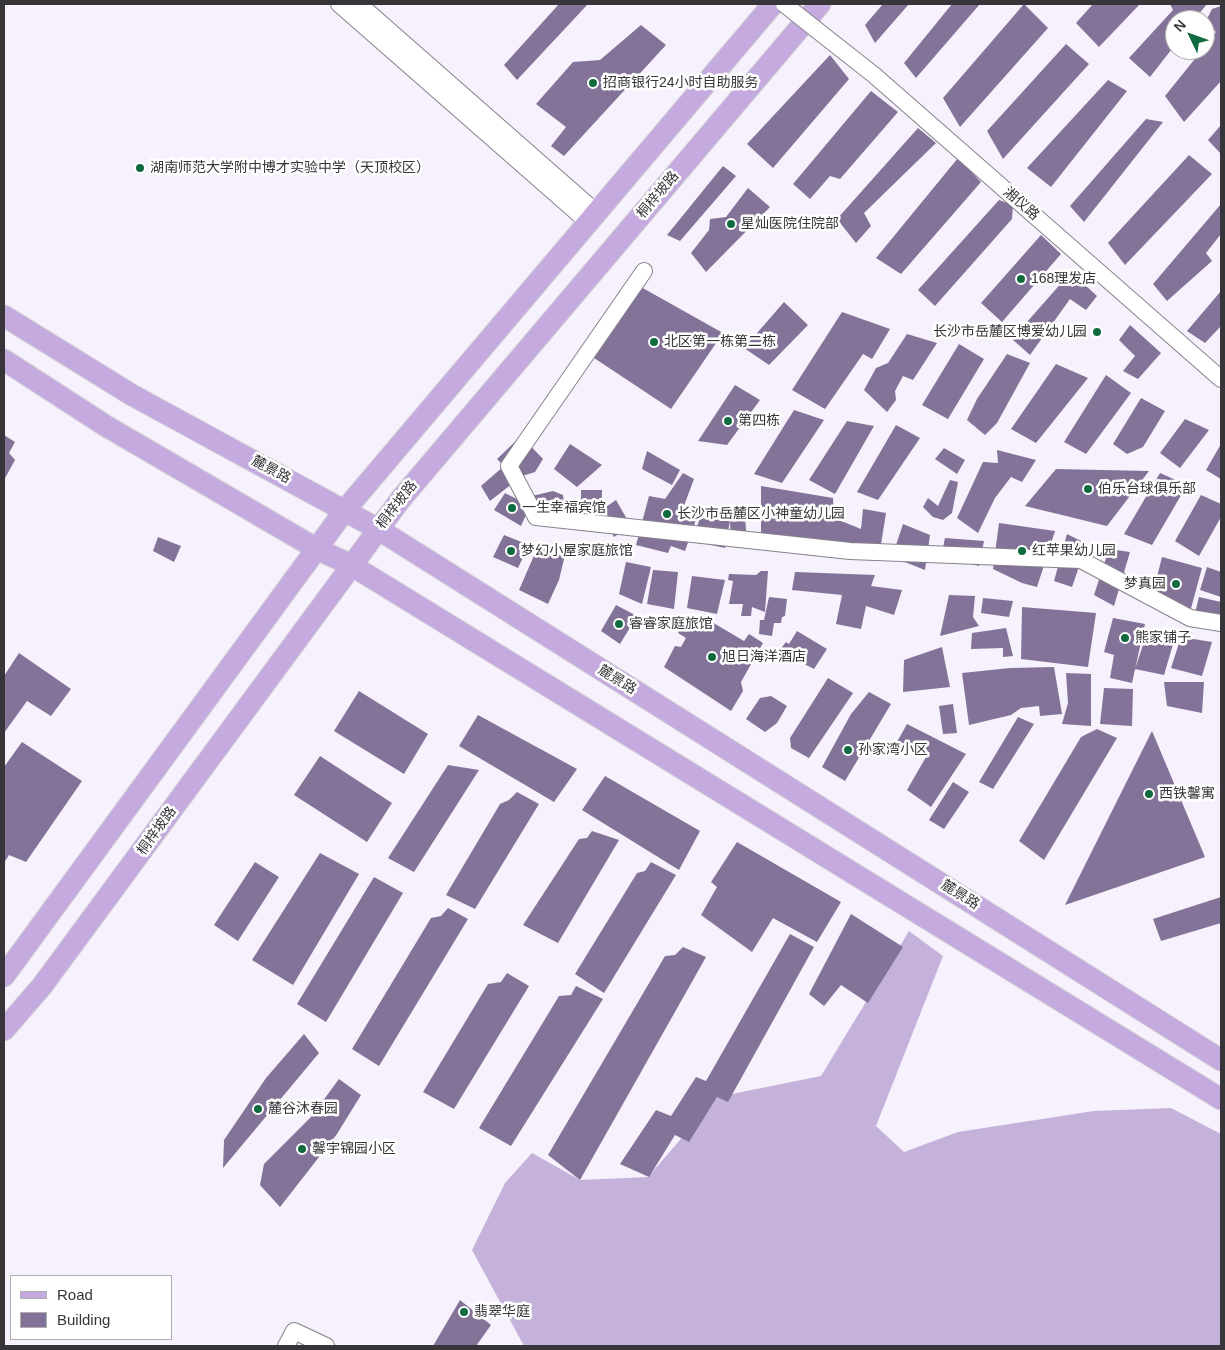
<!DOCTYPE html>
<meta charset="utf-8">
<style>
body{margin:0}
#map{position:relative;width:1225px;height:1350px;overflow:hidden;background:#f6f1fd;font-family:Arial,sans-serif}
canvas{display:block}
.frame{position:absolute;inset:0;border:5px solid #37353a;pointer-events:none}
.legend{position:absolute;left:10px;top:1275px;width:162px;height:65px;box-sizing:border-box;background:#fff;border:1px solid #afaeb0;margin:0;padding:6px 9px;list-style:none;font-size:15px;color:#37353a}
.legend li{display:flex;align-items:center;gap:10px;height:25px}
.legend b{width:25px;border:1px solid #afaeb0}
.north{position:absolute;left:1165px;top:10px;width:50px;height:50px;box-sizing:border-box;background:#fff;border:1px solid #afaeb0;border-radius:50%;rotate:312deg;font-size:14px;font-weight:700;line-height:20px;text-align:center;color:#37353a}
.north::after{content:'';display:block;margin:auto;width:18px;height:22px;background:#0f6b3f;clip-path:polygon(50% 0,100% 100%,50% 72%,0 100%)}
</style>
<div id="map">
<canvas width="1225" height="1350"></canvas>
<div class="frame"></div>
<ul class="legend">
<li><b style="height:6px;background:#c5aae0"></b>Road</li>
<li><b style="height:14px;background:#847398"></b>Building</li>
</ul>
<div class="north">N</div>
</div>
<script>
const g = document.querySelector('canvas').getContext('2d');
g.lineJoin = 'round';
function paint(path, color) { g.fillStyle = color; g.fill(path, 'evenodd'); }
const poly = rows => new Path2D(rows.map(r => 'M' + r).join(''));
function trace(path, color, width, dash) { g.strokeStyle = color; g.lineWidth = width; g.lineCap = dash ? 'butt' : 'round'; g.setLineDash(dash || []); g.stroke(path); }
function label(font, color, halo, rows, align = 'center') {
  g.font = font + ' Arial,"Noto Sans SC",sans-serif'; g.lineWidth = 5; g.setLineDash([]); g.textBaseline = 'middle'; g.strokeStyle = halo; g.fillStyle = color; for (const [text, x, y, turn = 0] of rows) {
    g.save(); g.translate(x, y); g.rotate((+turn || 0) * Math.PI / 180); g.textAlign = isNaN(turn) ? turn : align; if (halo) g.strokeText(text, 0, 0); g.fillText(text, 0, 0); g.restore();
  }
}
paint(poly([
 [909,931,943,956,876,1126,904,1152,958,1132,1094,1111,1171,1108,1221,1134,1221,1346,524,1346,472,1250,505,1183,532,1153,580,1180,648,1177,717,1097,821,1076]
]), '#c4b2da');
paint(poly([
 [559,4,588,4,517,80,504,65],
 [883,4,909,4,875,43,865,25],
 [952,4,980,4,916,78,904,63],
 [1024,4,1048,28,960,127,943,98],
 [1093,4,1140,4,1099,47,1076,23],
 [1170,4,1207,4,1194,20,1175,20,1175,45,1150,77,1129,58,1173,10],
 [1221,6,1221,81,1184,122,1165,96,1202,50,1205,50,1216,32,1208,24,1207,19,1212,9],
 [641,25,666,45,564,156,551,146,566,127,536,104,573,62,600,60],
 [1066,44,1089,64,1003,159,987,131],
 [830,55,849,79,773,168,747,144],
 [1108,80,1127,91,1051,187,1027,168],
 [871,91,898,112,840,179,830,176,810,199,793,184],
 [1146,119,1163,122,1084,222,1070,206],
 [1221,125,1221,154,1208,140],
 [918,128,936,143,864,213,871,226,856,243,837,219],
 [1189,155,1212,174,1125,265,1108,243],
 [958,158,981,182,901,274,876,258],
 [723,166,736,176,680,241,667,235],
 [748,188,770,207,706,272,691,253,709,230,710,219,726,217],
 [999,200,1013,205,1012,219,935,306,918,290],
 [1221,204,1221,234,1206,253,1212,261,1167,301,1153,284],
 [1041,235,1061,254,1002,322,981,303],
 [1071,272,1097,296,1086,310,1070,299,1030,355,1012,339],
 [632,282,723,333,671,409,585,352],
 [1221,291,1221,326,1205,343,1187,331],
 [784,302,808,325,769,365,744,348],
 [842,312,890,329,872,359,863,354,825,409,792,390],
 [1130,325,1161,353,1138,379,1123,371,1135,356,1119,340],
 [907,334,937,343,913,380,903,376,895,391,896,400,887,412,864,390,876,368,888,363],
 [959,344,984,359,948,419,922,405],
 [1007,354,1030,363,997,423,985,435,967,420,977,399],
 [1056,364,1088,378,1036,443,1011,429],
 [1106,375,1131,393,1086,454,1064,442],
 [735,385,760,400,727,445,698,441],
 [1141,398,1165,411,1143,447,1127,454,1113,444],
 [794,410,824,420,782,483,754,474],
 [1185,419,1209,430,1180,468,1160,453],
 [847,421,874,426,835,494,809,480],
 [896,425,920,438,878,500,857,492],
 [4,435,15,442,9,453,15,460,4,480],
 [521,436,543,459,535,472,522,476,490,501,481,486,504,466,497,459],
 [570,444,602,465,577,487,554,469],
 [1221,444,1221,479,1206,470],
 [944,448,965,460,957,474,935,459],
 [997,450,1036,460,1022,482,1011,477,995,498,978,533,957,518,983,462,998,463],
 [647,451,680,470,672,485,642,469],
 [1056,469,1149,471,1107,526,1025,506],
 [683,473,694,479,682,511,697,517,685,551,671,546,668,553,636,545,649,496,665,499],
 [1160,473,1187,485,1152,545,1124,534],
 [950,480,958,482,952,513,943,520,933,517,923,507,928,498,938,506],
 [761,486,833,498,834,518,861,529,863,509,886,513,879,557,761,550],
 [581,490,602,490,601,533,581,530],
 [553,491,563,495,566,521,534,523,532,496],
 [505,493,530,506,521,526,494,510],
 [1201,495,1221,504,1221,517,1199,556,1175,541],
 [616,500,631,526,614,537,604,520,609,517,603,509],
 [737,504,744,507,747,540,731,542,730,521,725,548,692,541,700,518,730,521,729,513],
 [999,523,1055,531,1037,587,1022,583,993,569],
 [903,524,930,535,925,570,892,557],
 [1067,534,1087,544,1072,587,1054,581],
 [504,535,529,545,518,568,493,557],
 [158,537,181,546,174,562,153,551],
 [945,538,984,541,979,566,941,557],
 [539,544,566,551,559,580,548,604,519,590],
 [1109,549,1130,552,1114,606,1094,595],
 [1162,557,1202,568,1190,612,1151,600],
 [626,562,651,567,642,604,619,594],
 [1207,567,1221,572,1221,597,1200,590],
 [653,570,678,572,674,609,647,604],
 [761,571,768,571,765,612,752,607,751,616,741,616,743,604,729,604,733,581,728,580,729,574,756,575],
 [795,572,875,575,871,586,902,590,894,615,866,606,861,629,836,624,842,595,792,590],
 [692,576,725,580,717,614,687,608],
 [949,595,975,596,973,617,979,626,940,636],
 [769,597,787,599,785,616,782,617,781,623,774,623,772,636,759,634,760,620,764,620],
 [1199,597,1221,602,1221,626,1194,617],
 [983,598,1013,601,1009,617,981,613],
 [616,605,637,616,620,644,601,631],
 [1022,607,1096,613,1088,667,1021,659],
 [688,616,701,624,705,618,744,641,749,634,763,643,741,682,743,691,731,711,664,667,675,646,681,647,686,638,678,633],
 [1113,618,1145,624,1132,683,1110,678,1114,655,1104,652],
 [1006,628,1013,656,1003,657,1003,648,971,649,972,633],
 [797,631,827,649,814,669,779,651,786,642,789,644],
 [1147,633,1174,641,1164,675,1135,669],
 [1181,637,1212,642,1202,676,1171,668],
 [942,647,950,687,903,692,904,660],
 [19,653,71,689,51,716,27,701,4,733,4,676],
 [1054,667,1062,714,1040,716,1039,706,1021,708,1011,715,969,725,962,673,1010,668],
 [1066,673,1091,674,1091,726,1062,724,1068,703],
 [828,678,853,693,809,758,791,748,790,738],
 [1164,682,1204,682,1202,713,1167,706],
 [1104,688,1133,689,1132,726,1100,724],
 [359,691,428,734,404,774,334,731],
 [869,692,891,704,845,781,822,767,851,714],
 [771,696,787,706,777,723,765,732,746,719,760,698],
 [953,704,957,733,943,734,939,706],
 [478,715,577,769,554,802,459,746],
 [1018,717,1034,724,993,789,979,782],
 [907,724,966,754,931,807,907,790,926,757,897,742],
 [1097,729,1117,738,1044,860,1019,841,1081,737],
 [1152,731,1205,857,1065,905],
 [22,742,82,781,26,862,9,855,4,863,4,767],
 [320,756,392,803,367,842,294,795],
 [448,765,479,770,414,872,388,858],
 [605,776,700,831,679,870,582,810],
 [953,782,969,792,944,829,929,820],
 [517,792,539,804,475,909,446,895,500,804,509,800],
 [592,831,619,840,558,943,523,925,579,839,587,838],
 [737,842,841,902,817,942,773,918,752,952,701,915,717,887,711,882],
 [320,853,359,874,293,985,252,960],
 [255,862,279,877,238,941,214,925],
 [651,862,676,875,604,993,575,974,637,873,645,871],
 [374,877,403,893,326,1022,297,1004],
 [1221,897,1221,923,1161,941,1153,919],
 [448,908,468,919,379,1066,352,1049,431,918,441,916],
 [851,914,903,947,868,1003,841,985,824,1006,809,994],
 [790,934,814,947,728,1102,717,1097,689,1142,675,1135,649,1177,620,1164,656,1110,671,1116,696,1077,706,1081],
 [683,947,706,957,580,1180,548,1155,665,956,675,955],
 [507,973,529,986,454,1109,423,1092,488,984,501,982],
 [576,986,603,999,511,1146,479,1128,559,996,571,995],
 [304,1034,319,1053,223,1168,224,1140,266,1078],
 [339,1079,361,1095,337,1134,280,1207,260,1185,264,1164,311,1117],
 [460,1300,491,1325,476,1346,433,1346]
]), '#847398');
const minor = poly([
 [339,4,589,223],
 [359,4,597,213],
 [818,31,874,75,1221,379],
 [644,271,509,466,536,517,850,551,1081,560,1190,618,1221,623],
 [286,1346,294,1331,326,1346]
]);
const major = poly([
 [4,316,132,395,378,529,1221,1060],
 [4,360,106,426,317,549,351,565,1221,1099],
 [4,976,345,510,773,4],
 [4,1030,42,986,400,500,820,4]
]);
trace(minor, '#86818c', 18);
trace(major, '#d3d3d4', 23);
trace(minor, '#fff', 16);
trace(major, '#c5aae0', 21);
const minorBridge = poly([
 [784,4,818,31]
]);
trace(minorBridge, '#86818c', 18, []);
trace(minorBridge, '#fff', 16);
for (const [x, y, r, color] of [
 [593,83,5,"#0f6b3f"],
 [140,168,5,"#0f6b3f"],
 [731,224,5,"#0f6b3f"],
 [1021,279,5,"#0f6b3f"],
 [1097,332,5,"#0f6b3f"],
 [654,342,5,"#0f6b3f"],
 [728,421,5,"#0f6b3f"],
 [1088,489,5,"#0f6b3f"],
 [512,508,5,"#0f6b3f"],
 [667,514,5,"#0f6b3f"],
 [511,551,5,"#0f6b3f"],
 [1022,551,5,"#0f6b3f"],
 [1176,584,5,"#0f6b3f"],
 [619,624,5,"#0f6b3f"],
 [1125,638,5,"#0f6b3f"],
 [712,657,5,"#0f6b3f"],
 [848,750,5,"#0f6b3f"],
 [1149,794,5,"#0f6b3f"],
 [258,1109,5,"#0f6b3f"],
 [302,1149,5,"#0f6b3f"],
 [464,1312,5,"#0f6b3f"]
]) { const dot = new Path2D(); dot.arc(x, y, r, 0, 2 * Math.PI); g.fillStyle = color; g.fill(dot); trace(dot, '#fff', 2); }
label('14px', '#37353a', '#fff', [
 ["招商银行24小时自助服务",603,83],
 ["湖南师范大学附中博才实验中学（天顶校区）",150,168],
 ["星灿医院住院部",741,224],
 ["168理发店",1031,279],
 ["长沙市岳麓区博爱幼儿园",1087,332,"right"],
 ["北区第一栋第二栋",664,342],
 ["第四栋",738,421],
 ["伯乐台球俱乐部",1098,489],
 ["一生幸福宾馆",522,508],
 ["长沙市岳麓区小神童幼儿园",677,514],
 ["梦幻小屋家庭旅馆",521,551],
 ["红苹果幼儿园",1032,551],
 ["梦真园",1166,584,"right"],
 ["睿睿家庭旅馆",629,624],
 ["熊家铺子",1135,638],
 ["旭日海洋酒店",722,657],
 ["孙家湾小区",858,750],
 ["西铁馨寓",1159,794],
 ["麓谷沐春园",268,1109],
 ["馨宇锦园小区",312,1149],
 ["翡翠华庭",474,1312]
], 'left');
label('14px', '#37353a', '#fff', [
 ["桐梓坡路",658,195,-50],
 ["湘仪路",1021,204,41],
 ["麓景路",271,470,28],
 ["桐梓坡路",397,505,-52],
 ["麓景路",617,680,32],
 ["桐梓坡路",157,831,-54],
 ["麓景路",960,895,32]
]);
</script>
